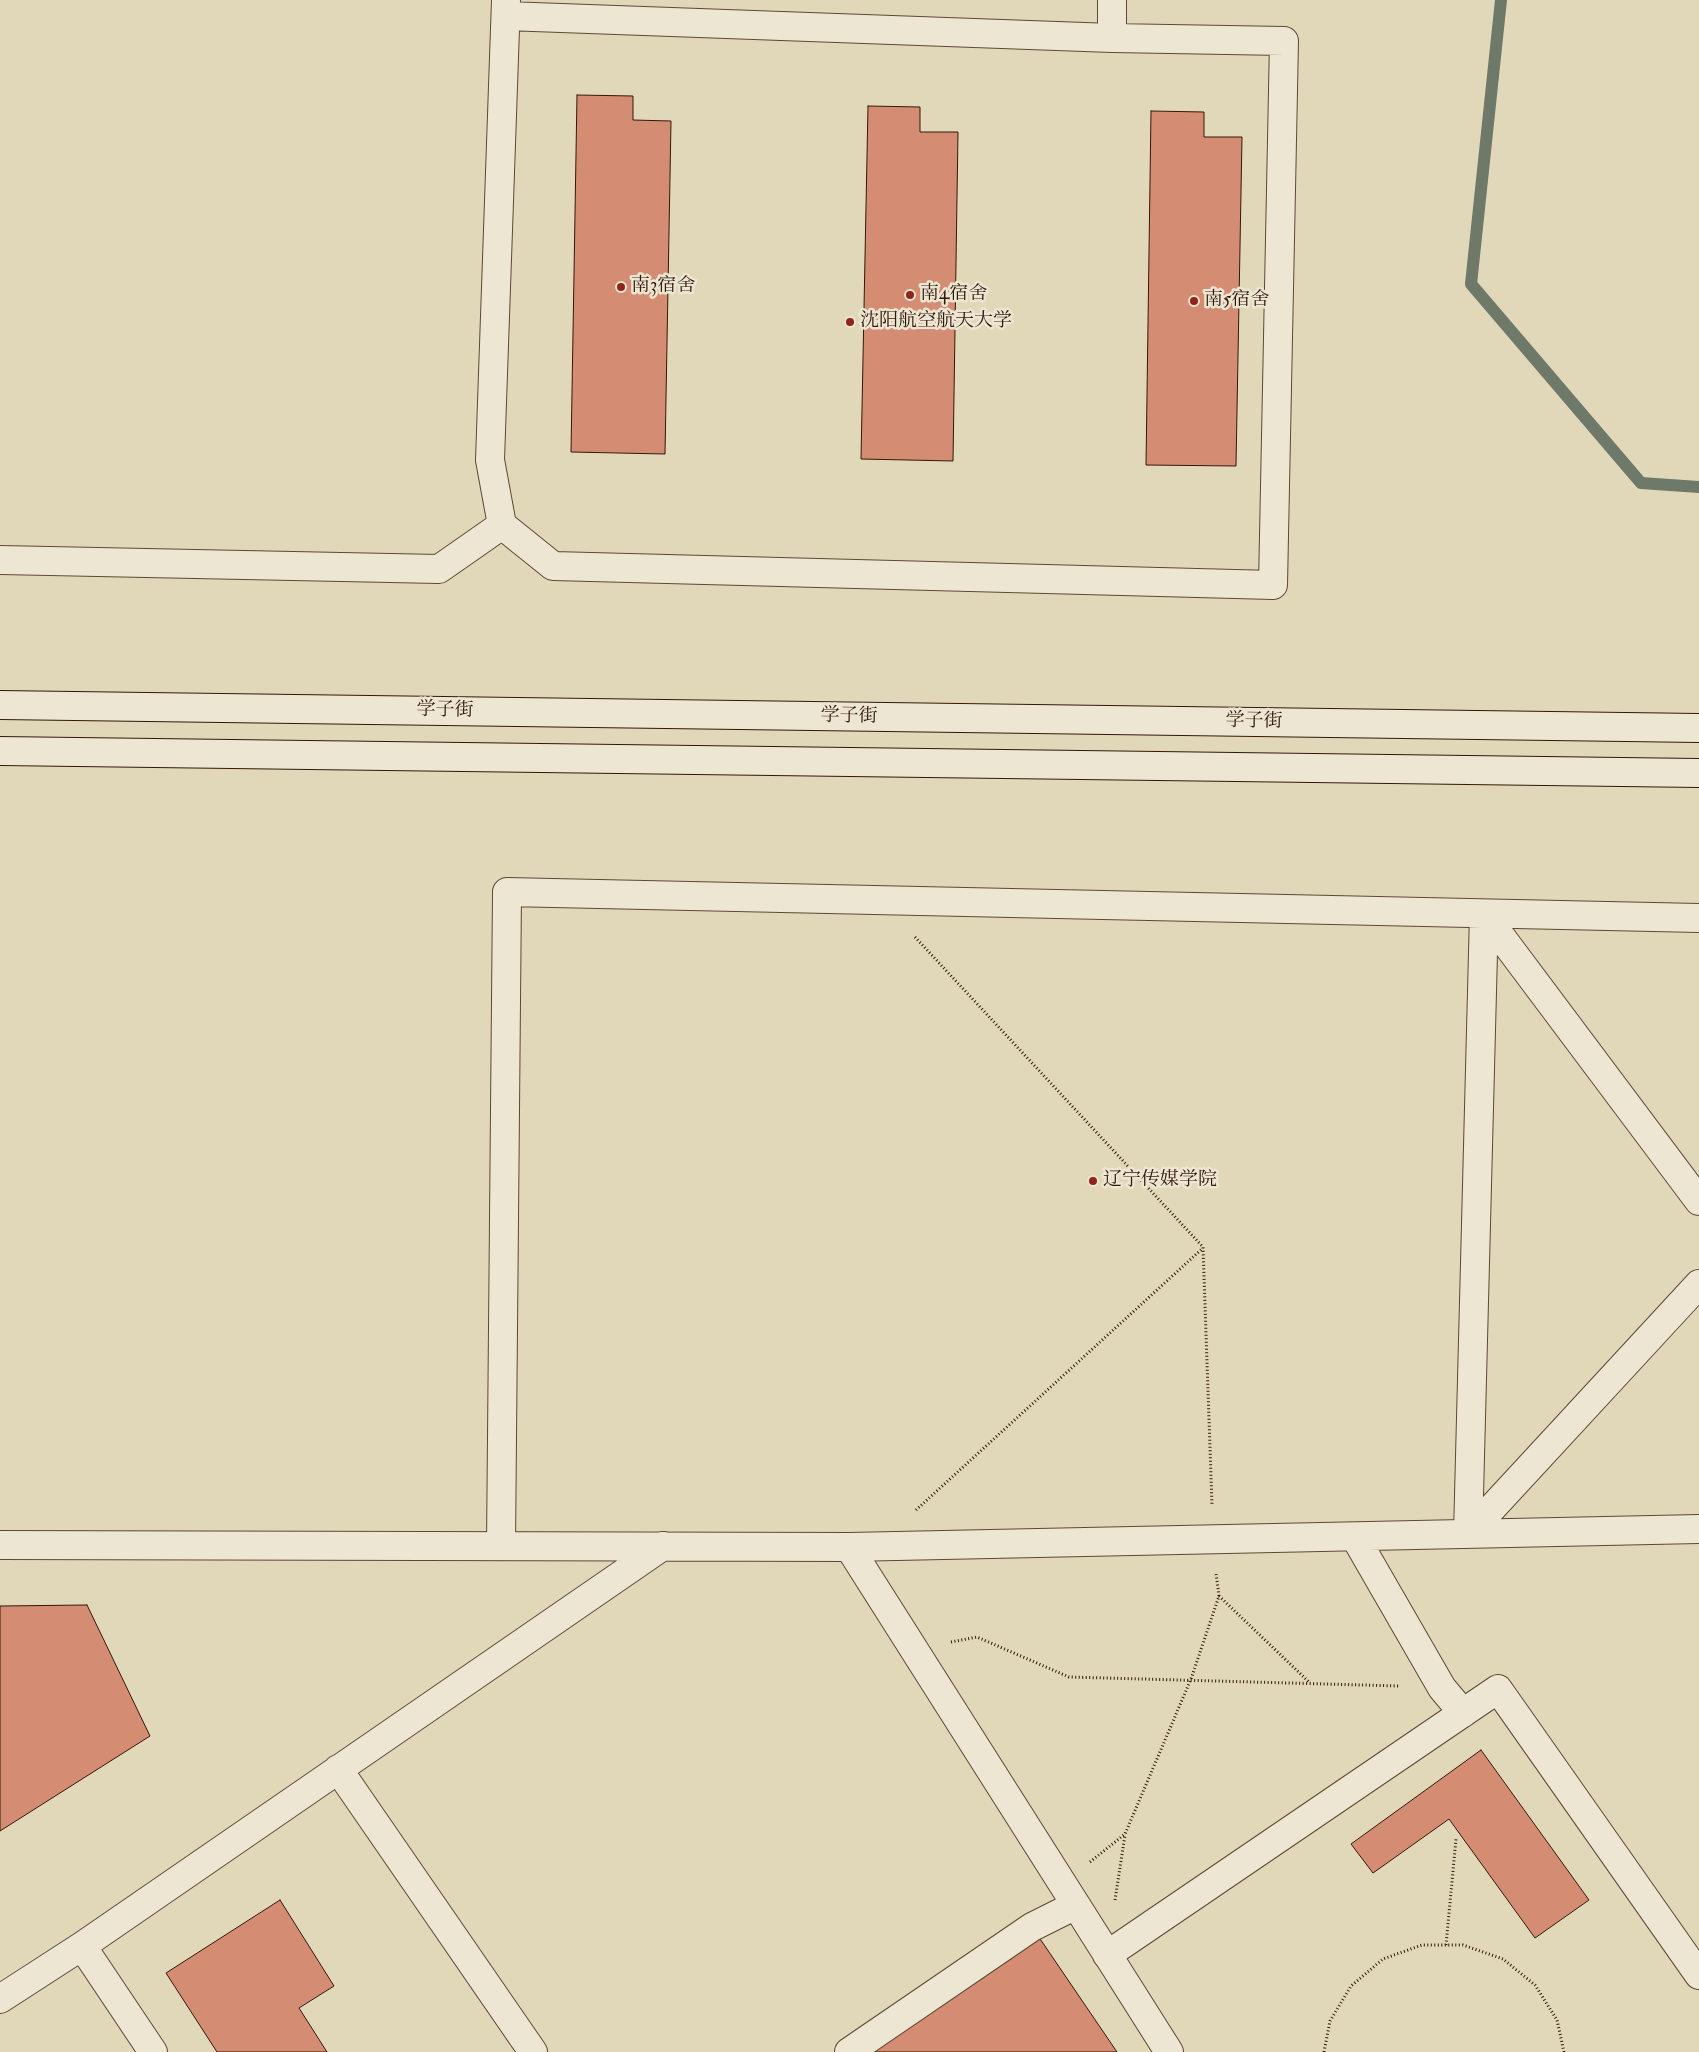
<!DOCTYPE html>
<meta charset="utf-8">
<style>
body{margin:0}
canvas{display:block;background:#e1d8b9}
</style>
<canvas width="1699" height="2052"></canvas>
<script>
const g = document.querySelector('canvas').getContext('2d');
g.lineJoin = 'round';
const poly = rows => new Path2D(rows.map(r => 'M' + r).join(''));
function trace(path, color, width, dash) { g.strokeStyle = color; g.lineWidth = width; g.lineCap = dash ? 'butt' : 'round'; g.setLineDash(dash || []); g.stroke(path); }
function paint(path, color) { g.fillStyle = color; g.fill(path, 'evenodd'); }
function label(font, color, halo, rows, align = 'center') {
  g.font = font + ' "IM FELL Double Pica","Noto Serif SC",serif'; g.lineWidth = 5; g.setLineDash([]); g.textBaseline = 'middle'; g.strokeStyle = halo; g.fillStyle = color; for (const [text, x, y, turn = 0] of rows) {
    g.save(); g.translate(x, y); g.rotate((+turn || 0) * Math.PI / 180); g.textAlign = isNaN(turn) ? turn : align; if (halo) g.strokeText(text, 0, 0); g.fillText(text, 0, 0); g.restore();
  }
}
trace(poly([
 [1501,0,1471,284,1641,483,1699,487]
]), '#6e796a', 12);
const building = poly([
 [577,95,633,96,633,120,671,121,665,454,571,452,577,95],
 [868,106,920,107,920,132,958,132,953,461,861,459,868,106],
 [1151,111,1204,112,1204,137,1242,137,1236,466,1146,465,1151,111],
 [87,1605,150,1736,0,1831,0,1606,87,1605],
 [1481,1750,1589,1900,1535,1938,1449,1819,1373,1873,1351,1844,1481,1750],
 [280,1900,334,1986,299,2008,327,2052,217,2052,166,1973,280,1900],
 [1032,1927,1117,2052,849,2052,1032,1927]
]);
paint(building, '#d48c72');
trace(building, '#331809', 1);
const street = poly([
 [506,16,1112,38,1284,41,1273,585,553,566,502,525,490,460,506,0],
 [1112,38,1112,0],
 [0,560,439,569,502,525],
 [1484,914,1699,1201],
 [1468,1534,1484,914],
 [1468,1534,1699,1284],
 [1355,1537,1442,1688,1463,1713],
 [0,1545,849,1547,1076,1905,1032,1927,849,2052],
 [501,1546,507,892,1699,918],
 [849,1547,1699,1529],
 [338,1769,533,2052],
 [1076,1905,1169,2052],
 [82,1946,153,2052],
 [1107,1955,1498,1689,1699,1975],
 [0,1999,82,1946,663,1546]
]);
const secondary = poly([
 [0,705,1699,728],
 [0,751,1699,773]
]);
trace(street, '#5e4835', 30);
trace(secondary, '#331809', 30);
trace(poly([
 [915,937,1203,1247,1212,1505],
 [916,1510,1203,1248],
 [1219,1596,1309,1682],
 [951,1642,977,1637,1069,1677,1399,1686],
 [1090,1862,1125,1834,1191,1679,1219,1596,1216,1573],
 [1115,1900,1125,1835],
 [1446,1945,1456,1839],
 [1324,2052,1330,2021,1351,1986,1383,1959,1422,1945,1463,1945,1503,1959,1535,1985,1557,2020,1564,2052]
]), '#331809', 3, [1, 2.5]);
trace(street, '#ece6d2', 28);
trace(secondary, '#ece6d2', 28);
for (const [x, y, r, color] of [
 [621,287,5,"#8f2418"],
 [910,295,5,"#8f2418"],
 [1194,301,5,"#8f2418"],
 [850,322,5,"#8f2418"],
 [1093,1181,5,"#8f2418"]
]) { const dot = new Path2D(); dot.arc(x, y, r, 0, 2 * Math.PI); g.fillStyle = color; g.fill(dot); trace(dot, '#ece6d2', 2); }
label('19px', '#331809', '#ece6d2', [
 ["南3宿舍",631,287],
 ["南4宿舍",920,295],
 ["南5宿舍",1204,301],
 ["沈阳航空航天大学",860,322],
 ["辽宁传媒学院",1103,1181]
], 'left');
label('19px', '#331809', '#ece6d2', [
 ["学子街",445,711,1],
 ["学子街",849,717,1],
 ["学子街",1254,722,1]
]);
</script>
